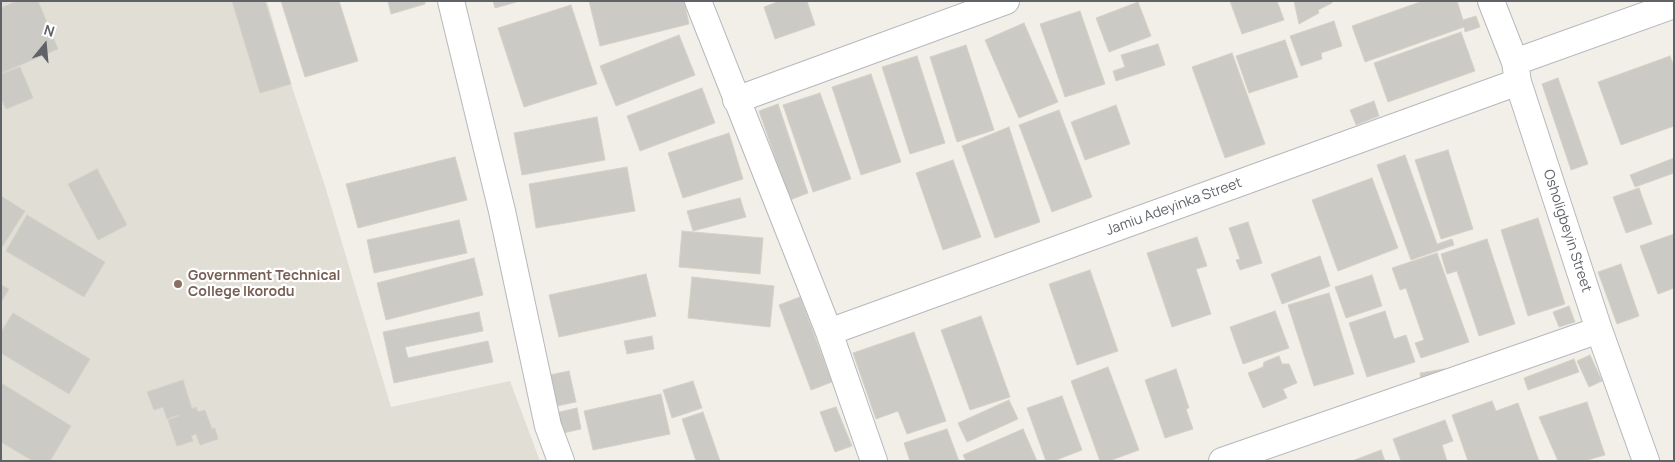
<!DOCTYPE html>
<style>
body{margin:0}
#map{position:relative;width:1675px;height:462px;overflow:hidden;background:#f1efe8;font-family:Manrope,sans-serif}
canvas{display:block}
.frame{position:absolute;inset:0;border:2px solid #5f6368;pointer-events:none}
.north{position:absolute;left:20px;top:20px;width:50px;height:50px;-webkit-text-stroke:4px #fff;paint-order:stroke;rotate:17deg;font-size:14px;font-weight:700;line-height:20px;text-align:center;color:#5f6368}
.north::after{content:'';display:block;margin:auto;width:18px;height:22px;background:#5f6368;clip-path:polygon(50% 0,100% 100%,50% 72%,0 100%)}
</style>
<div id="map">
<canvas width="1675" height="462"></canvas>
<div class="frame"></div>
<div class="north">N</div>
</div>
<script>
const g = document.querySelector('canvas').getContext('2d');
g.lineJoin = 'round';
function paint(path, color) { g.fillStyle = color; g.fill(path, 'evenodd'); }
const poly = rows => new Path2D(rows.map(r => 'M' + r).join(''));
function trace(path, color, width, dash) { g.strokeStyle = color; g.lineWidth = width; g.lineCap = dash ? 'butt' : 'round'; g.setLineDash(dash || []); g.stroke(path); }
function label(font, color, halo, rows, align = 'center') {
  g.font = font + ' Manrope,sans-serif'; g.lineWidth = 4.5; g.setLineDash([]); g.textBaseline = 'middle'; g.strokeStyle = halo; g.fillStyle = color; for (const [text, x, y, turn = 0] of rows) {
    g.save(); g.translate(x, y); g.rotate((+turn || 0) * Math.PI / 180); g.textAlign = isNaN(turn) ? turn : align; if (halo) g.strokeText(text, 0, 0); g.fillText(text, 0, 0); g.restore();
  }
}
paint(poly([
 [1,1,267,1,291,84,325,186,391,407,510,381,540,461,1,461]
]), '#e1ded6');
const building = poly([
 [17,1,38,1,58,49,1,73,1,8,17,1],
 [232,1,265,1,291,84,260,93,232,1],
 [281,1,339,1,358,61,305,77,281,1],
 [388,1,425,1,425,4,391,14,388,1],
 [493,1,520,1,495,8,493,1],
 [589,1,684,1,689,24,600,46,589,1],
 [780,1,807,1,815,25,775,39,764,7,780,1],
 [1230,1,1277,1,1284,20,1242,34,1230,1],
 [1294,1,1332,1,1332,3,1318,10,1319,13,1299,24,1294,1],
 [1423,1,1457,1,1463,20,1476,16,1480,27,1465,32,1464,27,1365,62,1352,26,1423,1],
 [1138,2,1151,36,1109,52,1096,18,1138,2],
 [571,5,597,84,524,107,498,28,571,5],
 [1080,11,1105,84,1065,97,1040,24,1080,11],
 [1334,21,1342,46,1321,53,1322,59,1301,66,1290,36,1334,21],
 [1024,23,1058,102,1019,118,985,40,1024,23],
 [1461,32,1475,71,1388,102,1374,63,1461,32],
 [679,35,695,75,616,106,600,66,679,35],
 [1285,40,1298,77,1249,93,1236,56,1285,40],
 [1158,44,1165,65,1116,81,1113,71,1125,67,1121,55,1158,44],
 [966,45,994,130,957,142,930,57,966,45],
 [1232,53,1265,144,1225,158,1192,67,1232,53],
 [917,56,945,143,910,154,882,67,917,56],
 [1670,56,1674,66,1674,126,1621,145,1598,82,1670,56],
 [20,67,33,98,6,109,1,98,1,74,20,67],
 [871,74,901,162,861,175,832,87,871,74],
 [1558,78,1588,164,1571,170,1542,84,1558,78],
 [702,88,715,123,640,151,627,116,702,88],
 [820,93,851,179,813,192,783,105,820,93],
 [1374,101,1379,116,1356,125,1350,110,1374,101],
 [778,104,808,193,790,200,759,111,778,104],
 [1116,105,1130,144,1085,160,1071,122,1116,105],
 [1059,110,1092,197,1052,212,1019,125,1059,110],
 [597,117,605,160,522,175,514,133,597,117],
 [1009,127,1040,222,995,238,962,146,1009,127],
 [729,133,743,179,683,198,668,153,729,133],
 [1448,150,1473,229,1441,239,1415,160,1448,150],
 [1405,155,1437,244,1452,239,1454,245,1411,260,1377,165,1405,155],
 [455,157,467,200,358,228,346,184,455,157],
 [1674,158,1674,173,1635,187,1630,175,1674,158],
 [953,160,981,237,943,250,916,173,953,160],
 [627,167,635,211,536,228,529,184,627,167],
 [97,169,127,225,98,240,68,184,97,169],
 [1372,178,1398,248,1338,271,1312,200,1372,178],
 [1639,188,1652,224,1626,233,1613,197,1639,188],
 [1,196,25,211,2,247,1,246,1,196],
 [740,198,746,217,693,231,687,211,740,198],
 [27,215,105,262,84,297,6,251,27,215],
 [1538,218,1565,304,1528,316,1501,230,1538,218],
 [459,220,467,253,374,273,367,240,459,220],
 [1248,222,1262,263,1240,270,1236,260,1240,259,1229,228,1248,222],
 [682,231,763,238,760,274,679,267,682,231],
 [1674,234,1674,288,1658,294,1640,246,1674,234],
 [1197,237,1207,266,1196,269,1211,314,1172,327,1147,253,1197,237],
 [1487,239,1515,324,1479,336,1457,271,1447,274,1441,254,1487,239],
 [1437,253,1469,342,1421,358,1415,343,1424,340,1406,288,1400,290,1392,268,1437,253],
 [1320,256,1330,286,1282,304,1271,274,1320,256],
 [474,258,483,295,386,320,377,283,474,258],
 [1621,264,1639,316,1617,324,1598,272,1621,264],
 [1090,270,1118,351,1077,365,1049,284,1090,270],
 [646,274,656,316,559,337,549,295,646,274],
 [1372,275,1382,306,1346,318,1335,287,1372,275],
 [692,277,774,286,770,327,688,318,692,277],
 [1,285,9,289,1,302,1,285],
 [1329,293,1354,374,1314,386,1288,305,1329,293],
 [800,297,832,382,811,390,779,305,800,297],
 [1569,306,1575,322,1559,327,1553,312,1569,306],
 [1275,311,1289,348,1243,364,1230,327,1275,311],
 [1385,311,1394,339,1406,335,1415,362,1367,377,1349,323,1385,311],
 [479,312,483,331,405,347,408,358,488,341,493,362,394,383,383,332,479,312],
 [13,313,90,359,69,394,1,353,1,332,13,313],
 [981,316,1010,397,970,410,941,330,981,316],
 [914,332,946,421,907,434,898,411,876,419,853,353,914,332],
 [652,336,654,349,627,354,624,341,652,336],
 [1590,355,1602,381,1589,387,1577,361,1590,355],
 [1279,356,1282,364,1289,364,1297,383,1283,389,1287,398,1263,408,1248,373,1263,367,1264,362,1279,356],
 [1574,359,1579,372,1528,390,1524,378,1574,359],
 [1108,367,1139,450,1109,461,1100,461,1071,381,1108,367],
 [1176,369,1189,408,1186,409,1193,429,1165,438,1145,380,1176,369],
 [1444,369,1445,376,1421,380,1420,373,1444,369],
 [569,371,576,402,552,407,545,376,569,371],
 [183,380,192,409,196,407,198,412,205,410,212,429,215,428,218,439,200,445,196,434,191,436,193,441,177,446,168,420,179,416,178,415,167,419,163,407,154,410,147,392,183,380],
 [693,381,702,408,672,418,663,390,693,381],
 [1,383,71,426,50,461,33,461,1,442,1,383],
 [661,394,670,434,593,450,584,411,661,394],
 [1062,396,1082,450,1054,461,1046,461,1027,408,1062,396],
 [1009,400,1018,419,967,442,958,423,1009,400],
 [1492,401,1496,411,1518,403,1539,461,1468,461,1452,415,1492,401],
 [1587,402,1605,455,1584,461,1558,461,1539,417,1587,402],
 [836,407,852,446,835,452,820,412,836,407],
 [577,408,581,429,559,434,555,413,577,408],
 [703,412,720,461,696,461,682,419,703,412],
 [1445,420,1453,441,1442,445,1447,461,1401,461,1393,439,1445,420],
 [947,429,959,461,910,461,904,443,947,429],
 [1023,429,1037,461,966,461,963,455,1023,429],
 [1381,450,1385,461,1352,461,1381,450]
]);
paint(building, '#cccac5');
trace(building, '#d6d1c6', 1);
const street = poly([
 [451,1,502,211,548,426,561,461],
 [698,1,829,332,874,461],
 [1491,1,1515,62,1518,82,1599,330,1646,461],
 [1515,62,1674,5],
 [736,100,1006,1],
 [829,332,1518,82],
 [1222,461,1599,330]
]);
trace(street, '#b5b8bc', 28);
trace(street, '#fff', 26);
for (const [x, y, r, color] of [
 [178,284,5,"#8d6e63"]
]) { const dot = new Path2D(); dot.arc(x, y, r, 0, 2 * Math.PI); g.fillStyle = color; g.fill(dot); trace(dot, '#fff', 2); }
label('14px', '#5f6368', '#fff', [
 ["Jamiu Adeyinka Street",1174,207,-20],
 ["Osholigbeyin Street",1567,231,72]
]);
label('bold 14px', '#785e54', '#fff', [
 ["Government Technical",188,276],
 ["College Ikorodu",188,292]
], 'left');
</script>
